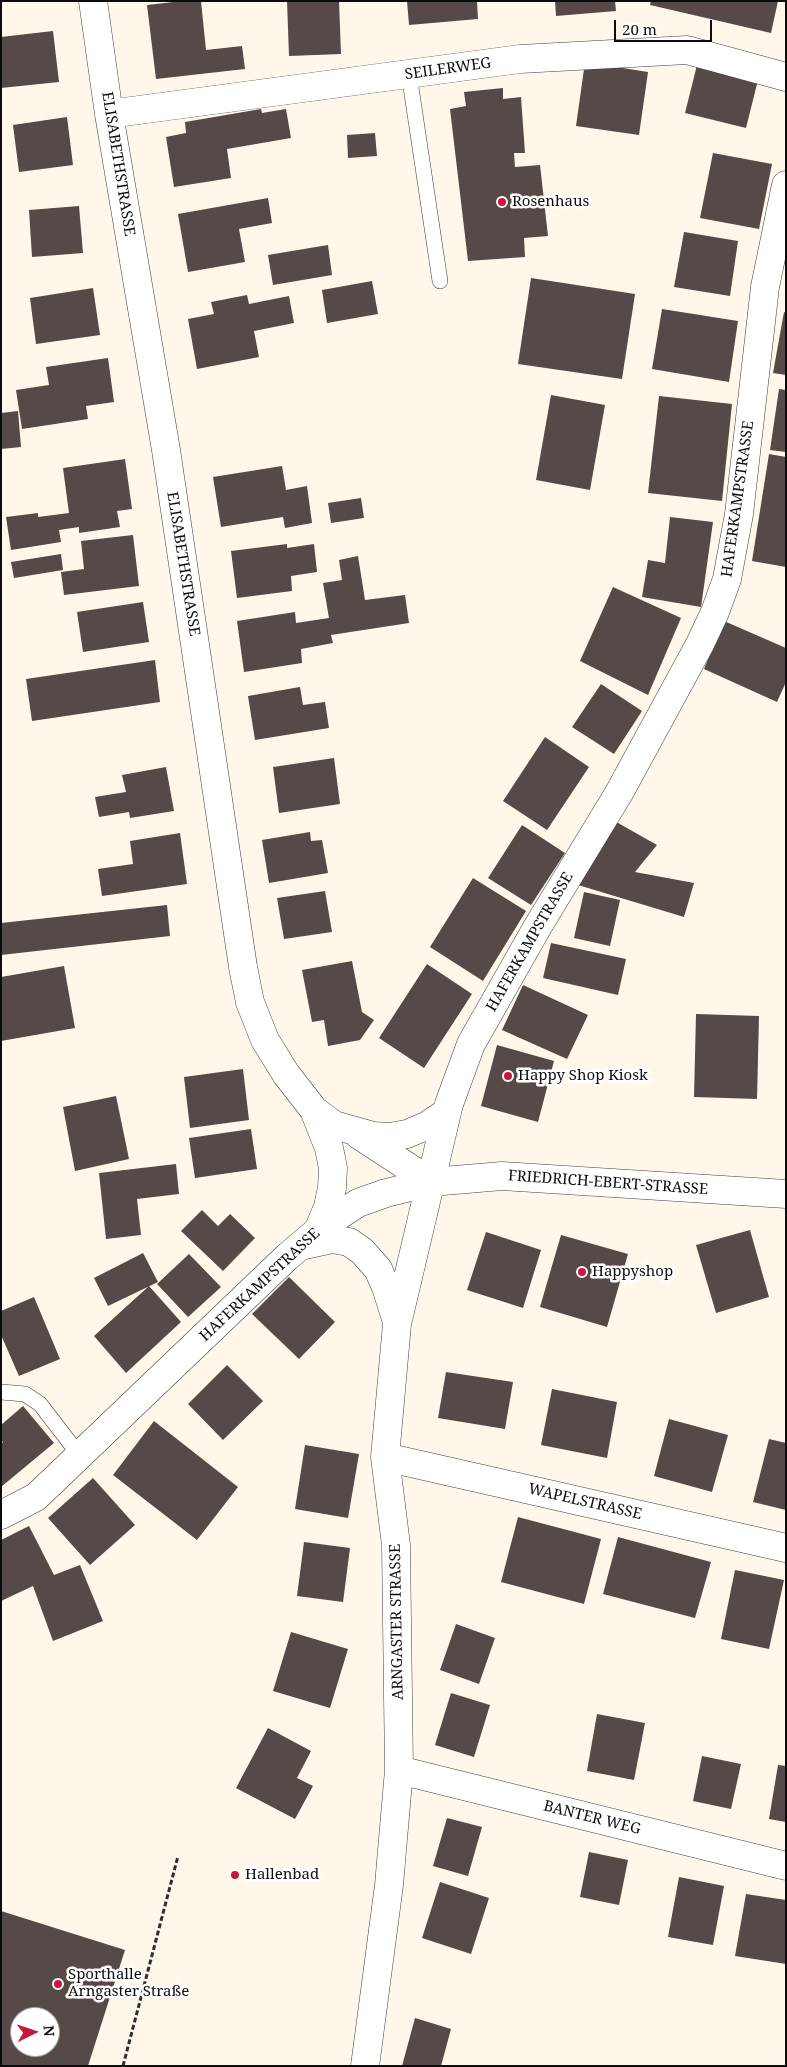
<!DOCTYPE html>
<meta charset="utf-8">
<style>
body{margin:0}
#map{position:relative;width:787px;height:2067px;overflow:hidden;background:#fff7ea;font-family:"Noto Serif",serif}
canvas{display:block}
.frame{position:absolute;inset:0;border:2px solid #0c0c0c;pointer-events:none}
.north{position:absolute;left:10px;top:2007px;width:50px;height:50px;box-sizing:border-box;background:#fff;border:1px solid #9e9e9e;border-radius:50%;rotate:86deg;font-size:14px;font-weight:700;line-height:20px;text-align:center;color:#0c0c0c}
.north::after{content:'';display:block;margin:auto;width:18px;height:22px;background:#c9163d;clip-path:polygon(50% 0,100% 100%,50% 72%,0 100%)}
.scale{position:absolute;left:614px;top:20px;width:98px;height:22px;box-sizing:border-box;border:2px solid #0c0c0c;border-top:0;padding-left:6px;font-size:15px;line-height:18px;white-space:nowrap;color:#0c0c0c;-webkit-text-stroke:4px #fff;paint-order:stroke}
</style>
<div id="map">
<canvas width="787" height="2067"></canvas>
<div class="frame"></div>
<div class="north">N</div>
<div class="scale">20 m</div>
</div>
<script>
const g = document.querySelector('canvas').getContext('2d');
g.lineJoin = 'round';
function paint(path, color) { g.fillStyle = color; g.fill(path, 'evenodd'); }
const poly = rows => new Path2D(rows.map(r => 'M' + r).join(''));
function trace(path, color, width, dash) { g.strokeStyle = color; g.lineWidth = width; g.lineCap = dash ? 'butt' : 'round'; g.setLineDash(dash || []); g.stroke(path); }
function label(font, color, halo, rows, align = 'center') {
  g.font = font + ' "Noto Serif",serif'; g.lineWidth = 5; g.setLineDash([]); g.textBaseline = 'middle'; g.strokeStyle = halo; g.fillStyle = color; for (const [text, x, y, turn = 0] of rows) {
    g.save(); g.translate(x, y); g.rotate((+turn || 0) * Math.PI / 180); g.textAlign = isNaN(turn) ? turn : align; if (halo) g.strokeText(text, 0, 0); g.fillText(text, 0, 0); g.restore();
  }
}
paint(poly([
 [182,1,201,1,206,50,242,46,245,69,156,79,147,5],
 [287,1,339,1,341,54,289,56],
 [407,1,477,1,478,19,409,25],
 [555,1,615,1,616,11,556,16],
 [651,1,778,1,771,33,650,5],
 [53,31,59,82,1,88,1,37],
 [585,62,648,72,639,135,576,126],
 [697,65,758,80,746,128,685,113],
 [503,88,503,99,521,97,525,153,514,153,515,167,540,165,548,236,524,238,525,257,468,261,450,109,466,106,464,92],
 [261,109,262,113,286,109,291,138,227,149,231,178,174,187,166,137,186,133,185,122],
 [67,117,73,165,19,172,13,125],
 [375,133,377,156,348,158,347,135],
 [713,153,772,164,759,229,700,218],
 [268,198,272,223,239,229,245,262,188,272,178,214],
 [79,206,83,253,32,257,29,210],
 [684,232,738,241,730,296,674,287],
 [328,245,332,275,273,285,268,255],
 [531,278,635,294,622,379,518,364],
 [372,281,378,314,327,323,322,290],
 [93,288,100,335,36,344,30,298],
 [247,295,249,304,289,296,294,323,254,331,259,357,197,369,188,319,214,314,211,302],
 [662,309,738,321,729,382,652,369],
 [784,312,786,313,786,375,773,373],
 [108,358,114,402,86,406,88,419,22,429,16,390,49,385,46,367],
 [779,389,786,390,786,452,770,450],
 [551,395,605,405,590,490,536,480],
 [659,396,732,404,722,501,648,493],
 [18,411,21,447,1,449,1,413],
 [769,454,786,457,786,567,752,561],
 [125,459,132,509,117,511,120,527,79,533,79,527,59,530,61,542,11,550,6,517,38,513,38,517,69,513,63,468],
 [282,466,286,490,307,486,312,523,285,528,283,517,221,527,213,477],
 [361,498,364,518,331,523,328,503],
 [670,517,713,522,701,607,642,597,648,560,665,563],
 [133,535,139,586,64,595,61,572,84,569,81,541],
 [287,544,287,548,314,544,317,572,291,576,292,591,237,598,231,551],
 [61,554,63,570,14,578,11,562],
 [358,556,365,600,405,595,409,623,331,635,333,643,301,649,302,663,244,672,237,621,295,612,296,623,329,618,323,583,342,580,339,560],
 [613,587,681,618,648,695,580,661],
 [143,602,149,642,83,652,77,612],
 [724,621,786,648,786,682,777,702,704,669],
 [155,660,160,702,32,721,26,679],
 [601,684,642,711,614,754,572,727],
 [300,687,303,705,325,702,329,728,255,740,248,696],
 [545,737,589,767,547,830,503,801],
 [334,758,340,804,279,813,273,767],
 [166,767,174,811,130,818,129,812,99,817,95,797,126,792,122,775],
 [611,819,657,845,635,872,694,883,684,917,578,885],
 [522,825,565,853,531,905,488,878],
 [310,832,311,841,322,840,328,873,269,883,262,840],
 [180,833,187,884,102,896,98,869,133,864,130,841],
 [473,878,526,911,483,981,430,947],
 [325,891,332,932,284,939,277,898],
 [584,892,620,900,610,946,574,938],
 [167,905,170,936,1,955,1,923],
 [551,943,626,959,618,995,543,978],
 [352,961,362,1012,374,1020,360,1040,328,1046,324,1020,312,1022,302,970],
 [427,964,472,994,424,1068,379,1038],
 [64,966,75,1028,1,1041,1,977],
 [523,985,588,1015,567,1059,502,1030],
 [696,1014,759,1016,757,1099,694,1097],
 [497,1045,554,1061,538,1122,481,1106],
 [243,1069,249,1120,190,1128,184,1077],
 [116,1096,129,1159,75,1171,63,1107],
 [251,1129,257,1169,195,1178,189,1138],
 [176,1164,179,1194,137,1199,141,1235,106,1239,99,1173],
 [202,1210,218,1226,230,1214,255,1238,223,1271,181,1231],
 [750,1230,769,1297,716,1313,696,1245],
 [486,1232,541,1250,523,1308,467,1290],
 [561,1235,628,1254,607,1327,540,1307],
 [143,1253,158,1282,108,1306,94,1278],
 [189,1254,221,1287,188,1317,157,1284],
 [289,1277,335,1322,299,1359,252,1314],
 [149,1286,181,1322,126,1373,94,1336],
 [34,1297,60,1359,19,1376,1,1335,1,1311],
 [227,1365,263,1401,223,1440,188,1404],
 [446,1372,513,1382,505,1429,438,1418],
 [552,1389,617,1402,607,1458,541,1445],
 [23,1406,54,1443,1,1487,1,1444,3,1442,1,1440,1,1425],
 [669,1419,728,1435,712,1492,654,1476],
 [154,1421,238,1487,197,1540,113,1475],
 [769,1439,786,1443,786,1510,753,1502],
 [305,1445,359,1454,348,1518,295,1509],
 [93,1478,135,1525,90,1565,48,1518],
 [518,1517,601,1539,584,1604,501,1582],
 [29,1526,54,1575,80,1565,103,1621,53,1641,33,1586,1,1601,1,1540],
 [618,1537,711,1562,695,1618,603,1594],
 [304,1542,350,1548,343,1602,297,1596],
 [735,1570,784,1580,769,1649,721,1639],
 [456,1624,495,1638,479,1684,440,1670],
 [291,1632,348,1649,330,1708,273,1691],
 [451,1693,490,1705,474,1757,435,1745],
 [597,1714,645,1723,634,1780,587,1771],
 [268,1728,311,1751,297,1778,313,1786,295,1819,236,1788],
 [702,1756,741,1764,731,1809,693,1801],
 [778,1765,786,1766,786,1822,769,1819],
 [447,1818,482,1827,468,1876,433,1866],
 [589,1852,628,1860,619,1905,580,1897],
 [679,1877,724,1886,713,1945,668,1937],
 [440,1882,489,1898,471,1954,422,1938],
 [746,1894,786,1900,786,1964,735,1956],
 [1,1911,125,1950,88,2066,1,2066],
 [20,2017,50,2017,50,2047,20,2047],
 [415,2018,451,2029,441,2066,402,2066]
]), '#554a47');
const lane = poly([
 [409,74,440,281],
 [1,1392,25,1394,40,1404,80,1456]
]);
const street = poly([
 [93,1,109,114,166,450,243,967,250,1002,265,1040,286,1074,314,1110,334,1125,373,1136,389,1137,407,1134,428,1125,447,1112],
 [109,114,520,59,687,50,786,77],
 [314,1110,329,1148,333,1168,332,1188,328,1207,318,1231],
 [359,1135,431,1182],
 [300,1246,332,1239,349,1242,362,1251,378,1269,386,1287,397,1322],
 [385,1457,786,1548],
 [1,1515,36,1497,287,1257,327,1223,358,1203,386,1193,431,1182,502,1176,786,1194],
 [399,1770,786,1866],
 [365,2066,389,1885,399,1770,396,1545,385,1457,397,1324,449,1104,471,1044,538,926,619,793,700,644,715,612,727,579,739,514,765,287,786,185]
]);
trace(lane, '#3f3f3f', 16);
trace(street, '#3f3f3f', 29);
trace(poly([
 [123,2066,178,1856]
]), '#2e2e2e', 3, [5, 2.5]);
trace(lane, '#fff', 15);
trace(street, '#fff', 28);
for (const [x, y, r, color] of [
 [502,202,5,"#c9163d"],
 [508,1076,5,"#c9163d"],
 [582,1272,5,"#c9163d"],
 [235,1875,5,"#c9163d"],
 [58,1984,5,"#c9163d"]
]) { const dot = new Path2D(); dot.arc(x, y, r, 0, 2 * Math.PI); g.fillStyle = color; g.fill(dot); trace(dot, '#fff', 2); }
label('15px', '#0c0c0c', '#fff', [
 ["SEILERWEG",448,69,-8],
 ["ELISABETHSTRASSE",118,164,81],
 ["HAFERKAMPSTRASSE",738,499,-82],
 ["ELISABETHSTRASSE",183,564,81],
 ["HAFERKAMPSTRASSE",530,942,-60],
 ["FRIEDRICH-EBERT-STRASSE",608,1183,4],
 ["HAFERKAMPSTRASSE",260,1285,-43],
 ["WAPELSTRASSE",585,1502,13],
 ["ARNGASTER STRASSE",397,1622,-91],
 ["BANTER WEG",592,1818,14]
]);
label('15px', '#0c0c0c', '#fff', [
 ["Rosenhaus",512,202],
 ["Happy Shop Kiosk",518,1076],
 ["Happyshop",592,1272],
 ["Hallenbad",245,1875],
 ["Sporthalle",68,1975],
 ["Arngaster Straße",68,1992]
], 'left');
</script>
